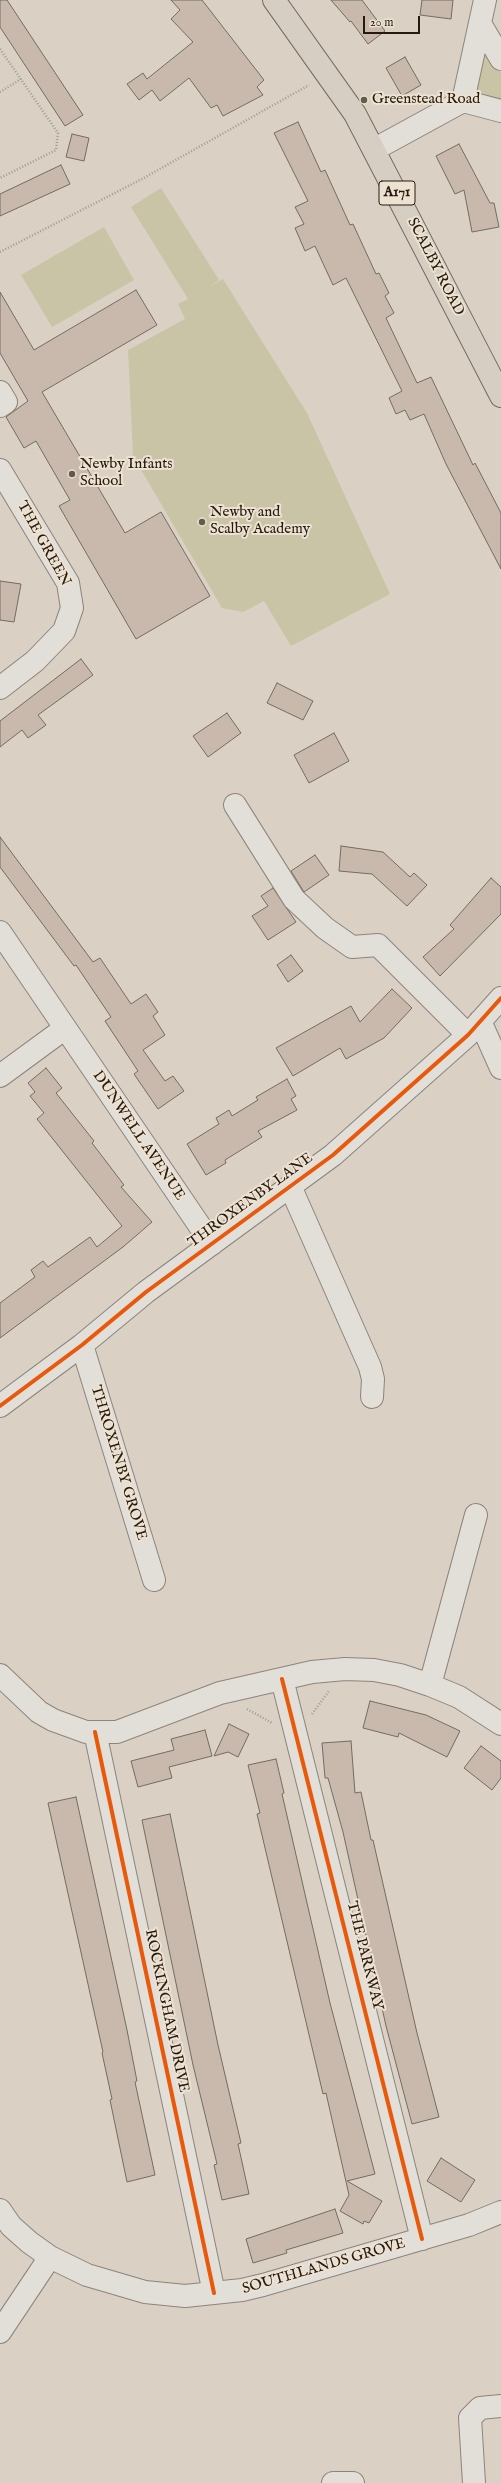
<!DOCTYPE html>
<style>
body{margin:0}
#map{position:relative;width:501px;height:2483px;overflow:hidden;background:#dad1c4;font-family:"IM FELL English",serif}
canvas{display:block}
.scale{position:absolute;left:363px;top:16px;width:57px;height:18px;box-sizing:border-box;border:2px solid #251a0d;border-top:0;padding-left:5px;font-size:12px;line-height:14px;white-space:nowrap;color:#251a0d;-webkit-text-stroke:3px #ede2d2;paint-order:stroke}
</style>
<div id="map">
<canvas width="501" height="2483"></canvas>
<div class="scale">20 m</div>
</div>
<script>
const g = document.querySelector('canvas').getContext('2d');
g.lineJoin = 'round';
function paint(path, color) { g.fillStyle = color; g.fill(path, 'evenodd'); }
const poly = rows => new Path2D(rows.map(r => 'M' + r).join(''));
function trace(path, color, width, dash) { g.strokeStyle = color; g.lineWidth = width; g.lineCap = dash ? 'butt' : 'round'; g.setLineDash(dash || []); g.stroke(path); }
function label(font, color, halo, rows, align = 'center') {
  g.font = font + ' "IM FELL English",serif'; g.lineWidth = 4; g.setLineDash([]); g.textBaseline = 'middle'; g.strokeStyle = halo; g.fillStyle = color; for (const [text, x, y, turn = 0] of rows) {
    g.save(); g.translate(x, y); g.rotate((+turn || 0) * Math.PI / 180); g.textAlign = isNaN(turn) ? turn : align; if (halo) g.strokeText(text, 0, 0); g.fillText(text, 0, 0); g.restore();
  }
}
paint(poly([
 [488,52,501,73,501,102,475,95,482,57],
 [161,188,219,280,208,287,223,279,307,413,390,594,291,646,264,601,243,612,222,608,133,456,128,350,185,319,178,304,188,299,131,207],
 [104,227,134,280,52,327,21,275]
]), '#c9c4a5');
const building = poly([
 [0,0,7,0,83,115,65,126,0,27,0,0],
 [171,0,202,0,264,80,257,87,263,95,223,116,217,105,211,108,189,78,160,101,152,90,139,100,127,84,143,73,147,79,193,42,171,19,180,10,171,0],
 [331,0,362,0,385,31,368,44,351,21,350,22,331,0],
 [422,0,453,0,451,19,420,15,422,0],
 [405,57,421,85,402,96,386,68,405,57],
 [298,122,321,172,325,170,350,225,353,224,376,274,379,273,389,293,385,296,394,313,386,318,417,383,431,377,473,465,475,463,501,513,501,569,446,464,424,414,410,420,405,410,396,414,389,398,402,391,346,278,333,285,315,246,305,251,295,228,304,224,295,207,308,201,274,133,298,122],
 [72,134,89,138,84,161,66,157,72,134],
 [459,144,490,203,494,203,499,227,472,232,464,190,455,194,436,156,459,144],
 [61,165,70,184,0,216,0,194,61,165],
 [136,290,157,325,42,392,125,533,161,512,210,596,136,639,59,506,70,500,36,441,24,448,6,417,28,401,0,353,0,292,34,350,136,290],
 [0,581,21,584,14,622,0,620,0,581],
 [81,659,93,675,38,715,46,725,28,738,22,730,0,747,0,721,81,659],
 [277,683,313,701,303,720,267,703,277,683],
 [227,713,241,733,208,757,193,736,227,713],
 [334,733,349,761,309,783,294,755,334,733],
 [0,837,93,962,100,958,131,1004,146,994,158,1012,153,1016,165,1035,143,1050,165,1081,173,1076,184,1091,158,1109,134,1074,138,1071,105,1021,111,1017,76,965,74,966,0,867,0,837],
 [341,846,383,852,410,877,414,873,427,885,407,906,372,874,339,871,341,846],
 [315,855,329,875,304,892,291,871,315,855],
 [491,878,501,887,501,914,440,976,423,957,454,929,450,925,491,878],
 [273,888,296,922,268,940,252,916,268,906,261,896,273,888],
 [291,955,303,971,288,982,277,965,291,955],
 [392,989,412,1008,384,1038,346,1059,340,1048,293,1076,276,1048,351,1006,360,1022,392,989],
 [46,1068,62,1088,56,1093,94,1141,92,1143,124,1185,121,1187,152,1222,123,1247,0,1338,0,1303,35,1277,31,1270,43,1261,48,1267,90,1237,97,1247,122,1226,37,1119,44,1113,30,1096,35,1092,28,1083,46,1068],
 [287,1079,296,1096,291,1099,297,1110,258,1131,262,1137,225,1160,226,1163,206,1175,187,1144,219,1124,216,1118,229,1110,232,1116,258,1100,256,1097,287,1079],
 [370,1701,426,1715,460,1731,447,1757,399,1733,398,1737,363,1728,370,1701],
 [229,1724,249,1734,238,1757,228,1752,214,1756,229,1724],
 [205,1730,212,1756,169,1767,172,1778,138,1787,131,1761,174,1750,171,1739,205,1730],
 [351,1741,355,1793,361,1792,371,1840,373,1840,417,2033,439,2117,412,2124,386,2026,343,1832,328,1778,325,1778,322,1743,351,1741],
 [481,1746,501,1761,501,1778,492,1790,464,1768,481,1746],
 [276,1759,284,1793,282,1794,330,2003,375,2174,347,2181,382,2201,369,2223,364,2221,363,2224,340,2211,349,2195,326,2093,323,2094,257,1814,260,1813,248,1765,276,1759],
 [76,1797,127,2030,137,2081,135,2082,155,2175,127,2182,110,2100,112,2099,102,2053,103,2052,48,1803,76,1797],
 [170,1814,218,2045,241,2143,238,2144,249,2194,222,2200,214,2165,217,2164,193,2065,142,1820,170,1814],
 [441,2158,475,2180,461,2202,427,2181,441,2158],
 [335,2209,343,2233,286,2250,287,2253,253,2263,246,2239,335,2209]
]);
paint(building, '#c8b9ac');
trace(building, '#726c64', 1);
const minor = poly([
 [481,25,501,59],
 [463,101,485,0],
 [375,149,463,101,501,111],
 [0,392,6,402,0,406],
 [0,470,68,583,72,608,64,631,35,661,0,688],
 [235,805,294,899,325,928,352,947,378,945,468,1035],
 [0,932,212,1244],
 [480,1021,501,1068],
 [0,1076,64,1029],
 [290,1186,370,1367,373,1379,372,1397],
 [82,1345,154,1580],
 [0,1406,82,1345,146,1292,333,1155,468,1035,501,998],
 [0,1675,39,1712,53,1720,86,1732,117,1732,220,1693,312,1672,345,1669,374,1670,400,1675,430,1685,459,1697,501,1724],
 [282,1679,422,2239],
 [430,1685,476,1515],
 [95,1732,214,2293],
 [0,2210,11,2226,29,2242,50,2257,87,2275,145,2292,185,2296,242,2290,263,2285,469,2225,501,2212],
 [0,2332,50,2257],
 [333,2483,353,2483],
 [474,2483,470,2418,480,2408,501,2406]
]);
const highway = poly([
 [274,0,355,114,501,396]
]);
trace(minor, '#8c857c', 24);
trace(highway, '#726c64', 24);
trace(poly([
 [0,49,58,133,56,150,0,178],
 [0,92,21,79],
 [0,252,142,179,309,85],
 [247,1709,272,1723],
 [312,1714,329,1691]
]), '#9f9b94', 2.5, [1, 2]);
trace(minor, '#e2ded8', 22);
trace(highway, '#d7cec3', 22);
trace(poly([
 [0,1406,82,1345,146,1292,333,1155,468,1035,501,998],
 [282,1679,422,2239],
 [95,1732,214,2293]
]), '#e8590c', 4);
for (const [x, y, r, color] of [
 [364,100,4,"#645a4d"],
 [72,474,4,"#645a4d"],
 [202,522,4,"#645a4d"]
]) { const dot = new Path2D(); dot.arc(x, y, r, 0, 2 * Math.PI); g.fillStyle = color; g.fill(dot); trace(dot, '#ede2d2', 1.5); }
for (const [x, y, w] of [
 [397,193,36]
]) { const box = new Path2D(); box.roundRect(x - w / 2, y - 12, w, 24, 3); g.fillStyle = '#ede2d2'; g.fill(box); trace(box, '#251a0d', 1); }
label('bold 14px', '#251a0d', null, [
 ["A171",397,193]
]);
label('15px', '#251a0d', '#ede2d2', [
 ["Greenstead Road",372,100],
 ["Newby Infants",80,465],
 ["School",80,482],
 ["Newby and",210,513],
 ["Scalby Academy",210,530]
], 'left');
label('15px', '#251a0d', '#ede2d2', [
 ["SCALBY ROAD",435,267,63],
 ["THE GREEN",43,544,61],
 ["DUNWELL AVENUE",138,1136,56],
 ["THROXENBY LANE",251,1201,-36],
 ["THROXENBY GROVE",118,1463,73],
 ["THE PARKWAY",364,1956,76],
 ["ROCKINGHAM DRIVE",166,2011,78],
 ["SOUTHLANDS GROVE",324,2267,-16]
]);
</script>
